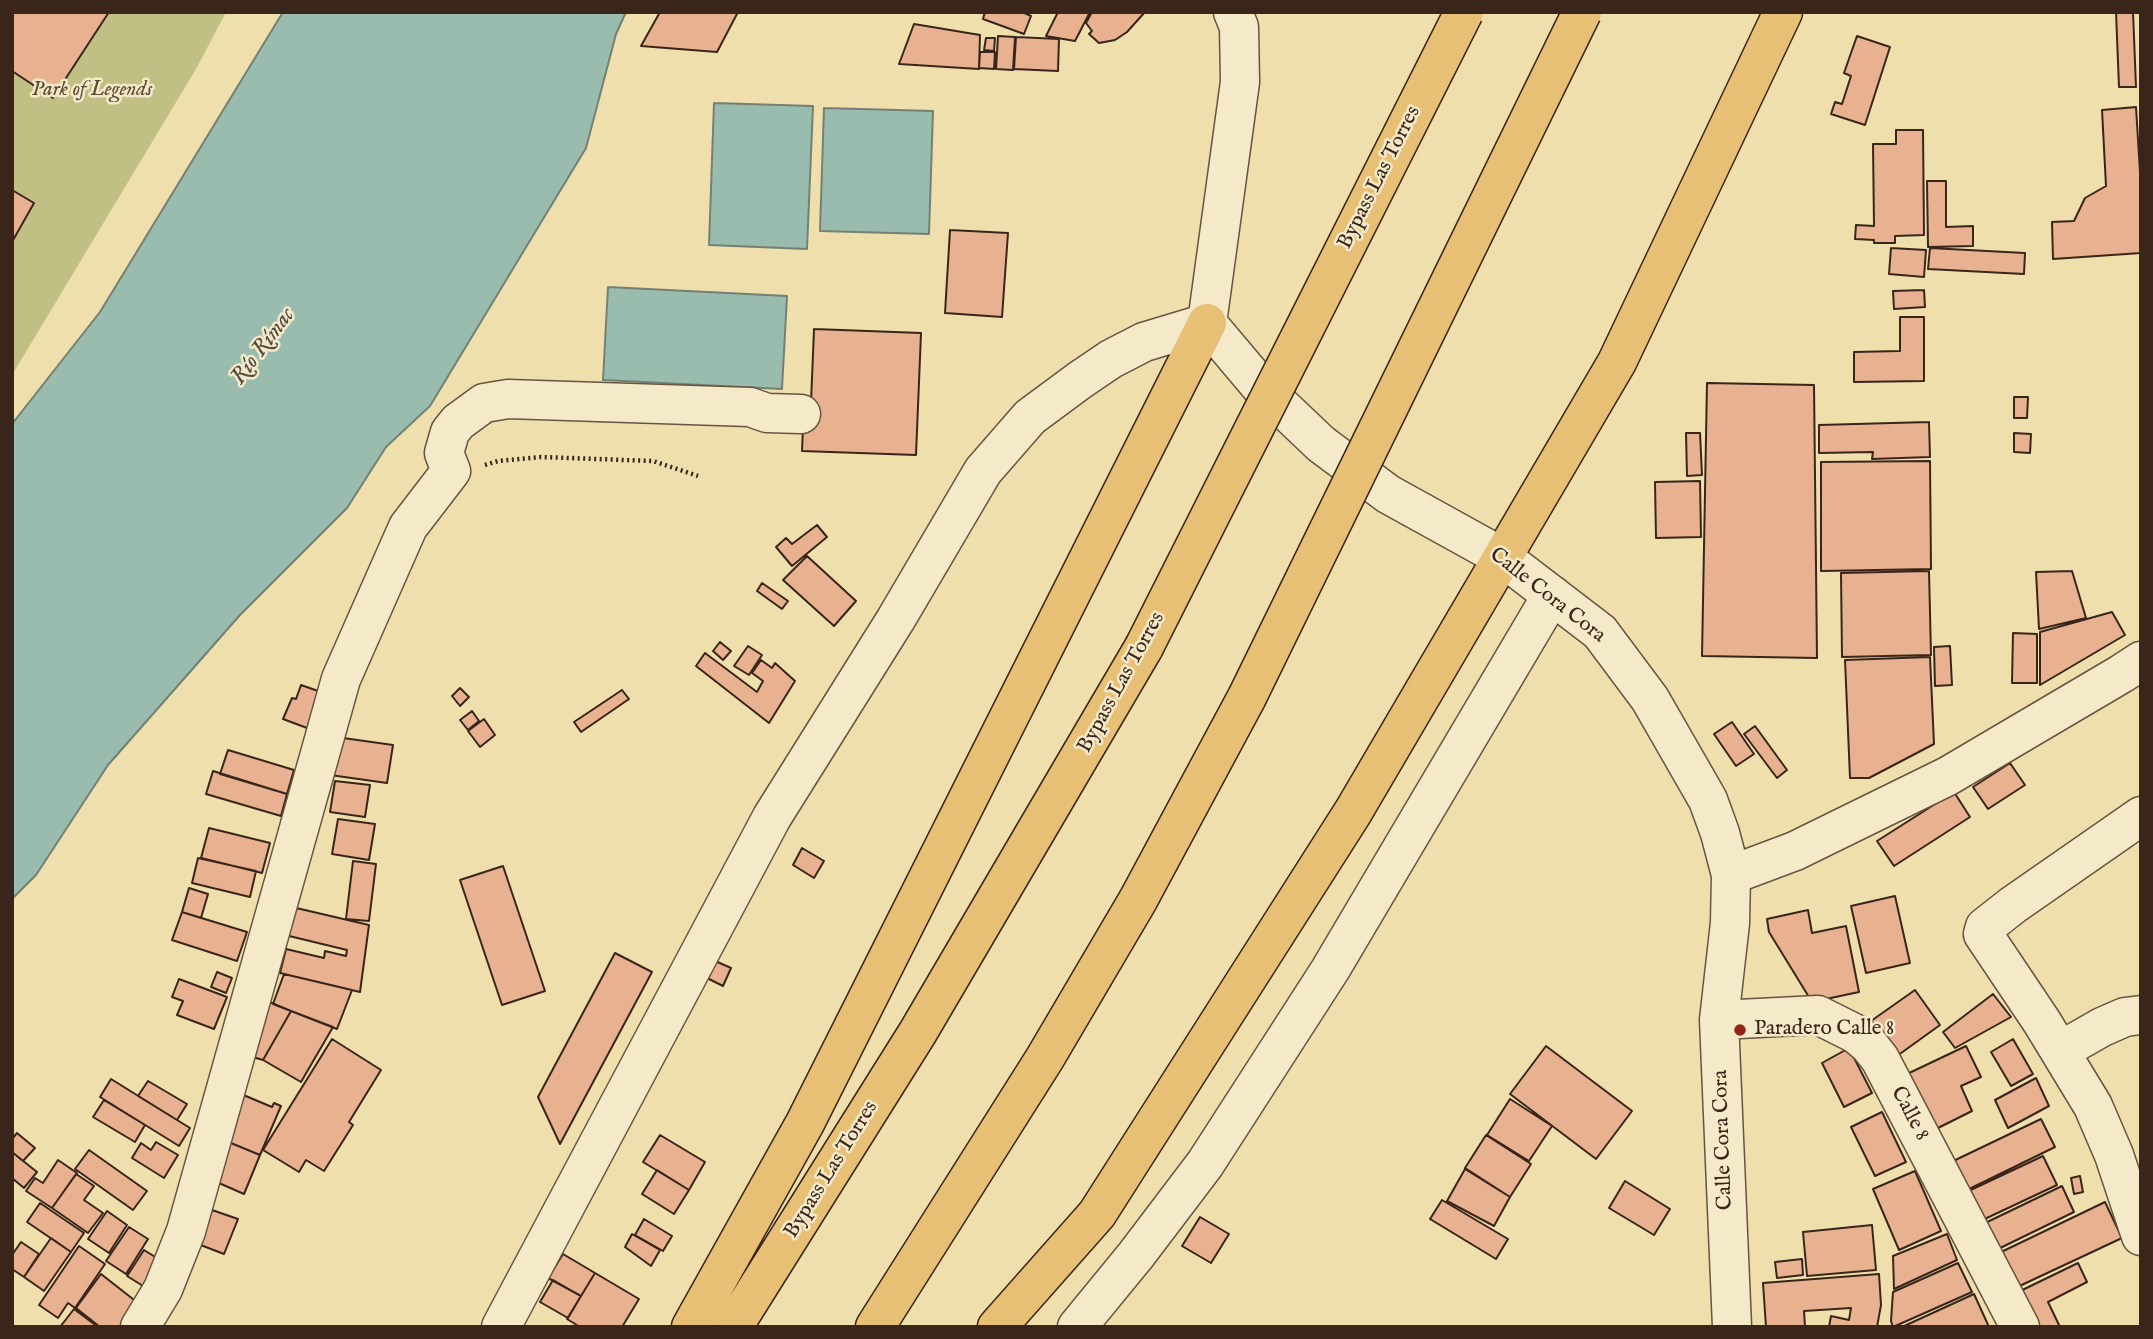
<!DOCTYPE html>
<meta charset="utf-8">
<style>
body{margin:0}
#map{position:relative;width:2153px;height:1339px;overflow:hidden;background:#eedfad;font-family:"IM FELL English",serif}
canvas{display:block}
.frame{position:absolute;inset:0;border:14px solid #3a251b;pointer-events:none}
</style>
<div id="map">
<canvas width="2153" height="1339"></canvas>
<div class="frame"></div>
</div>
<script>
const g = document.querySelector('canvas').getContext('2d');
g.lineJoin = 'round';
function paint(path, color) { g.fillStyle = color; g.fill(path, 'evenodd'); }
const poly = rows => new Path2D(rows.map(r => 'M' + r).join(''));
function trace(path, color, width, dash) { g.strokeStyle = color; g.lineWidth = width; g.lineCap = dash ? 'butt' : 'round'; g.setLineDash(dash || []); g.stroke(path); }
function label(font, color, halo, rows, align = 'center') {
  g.font = font + ' "IM FELL English",serif'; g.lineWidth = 5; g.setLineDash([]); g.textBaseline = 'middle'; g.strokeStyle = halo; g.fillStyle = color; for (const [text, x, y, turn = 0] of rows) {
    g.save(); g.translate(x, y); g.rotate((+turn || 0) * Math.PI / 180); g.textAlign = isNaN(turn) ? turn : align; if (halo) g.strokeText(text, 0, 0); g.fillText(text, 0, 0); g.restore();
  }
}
paint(poly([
 [12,12,226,12,196,69,12,375]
]), '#c0c084');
const water = poly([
 [283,12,626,12,616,34,586,148,430,406,386,447,347,508,240,615,108,765,36,875,12,899,12,424,100,312,283,12],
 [714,103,813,106,807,249,709,245,714,103],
 [824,108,933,111,929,234,820,231,824,108],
 [608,287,787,296,782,389,603,380,608,287]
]);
paint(water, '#99bcae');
trace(water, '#738073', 2);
const building = poly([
 [12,12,109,12,53,98,12,71,12,12],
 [660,12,738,12,717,52,641,46,660,12],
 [985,12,1022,12,1031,16,1024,34,983,19,985,12],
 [1058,12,1090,12,1075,41,1046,36,1058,12],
 [1092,12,1145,12,1127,32,1115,40,1099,43,1089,34,1092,31,1086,23,1092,12],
 [2116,12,2133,12,2136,87,2119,87,2116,12],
 [914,24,980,35,979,69,899,64,914,24],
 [998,36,1015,37,1013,70,996,69,998,36],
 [1857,36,1890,47,1865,125,1831,114,1835,102,1842,104,1851,76,1844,73,1857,36],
 [1016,37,1059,39,1058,71,1014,69,1016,37],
 [986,38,995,38,994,51,984,50,986,38],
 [980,52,995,52,994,69,979,68,980,52],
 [2136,107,2141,188,2141,253,2053,259,2052,222,2074,221,2085,198,2106,186,2102,110,2136,107],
 [1896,130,1923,130,1924,235,1895,236,1895,243,1874,243,1874,240,1855,239,1856,225,1874,226,1873,144,1896,144,1896,130],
 [1927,181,1946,181,1946,227,1973,226,1973,246,1928,247,1927,181],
 [12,190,34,203,12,242,12,190],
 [950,230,1008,233,1002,317,945,313,950,230],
 [1891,248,1926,250,1924,277,1889,274,1891,248],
 [1930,248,2025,253,2024,274,1928,269,1930,248],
 [1924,290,1925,307,1894,309,1893,291,1924,290],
 [1900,317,1924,317,1924,381,1854,382,1854,352,1900,351,1900,317],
 [814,329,921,333,916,455,802,451,803,427,810,427,814,329],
 [1707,383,1814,385,1817,658,1702,656,1707,383],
 [2014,397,2028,397,2027,418,2014,418,2014,397],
 [1929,422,1930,457,1872,459,1873,452,1819,453,1819,425,1929,422],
 [1686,433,1700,433,1702,475,1687,476,1686,433],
 [2014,433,2031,434,2030,453,2014,452,2014,433],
 [1930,461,1931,569,1821,571,1821,462,1930,461],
 [1700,481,1701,537,1656,538,1655,482,1700,481],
 [817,525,827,537,792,566,776,547,786,538,792,544,817,525],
 [807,556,856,601,834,626,783,580,807,556],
 [1929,571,1931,655,1842,657,1841,573,1929,571],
 [2072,571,2086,618,2039,629,2036,572,2072,571],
 [762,583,788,601,782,609,757,591,762,583],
 [2112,612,2125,635,2040,685,2040,632,2112,612],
 [2013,633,2037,634,2037,683,2012,683,2013,633],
 [720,642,731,651,723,660,713,651,720,642],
 [748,646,762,655,749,675,734,666,748,646],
 [1950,646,1952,685,1935,686,1934,647,1950,646],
 [705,653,757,692,763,681,752,673,761,660,772,668,775,663,795,681,769,723,696,666,705,653],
 [1930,657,1934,744,1869,778,1850,778,1845,660,1930,657],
 [301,685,321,692,307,728,283,719,292,698,296,699,301,685],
 [460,688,469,697,460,706,452,696,460,688],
 [622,690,629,699,581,732,574,722,622,690],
 [472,711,479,721,468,730,460,720,472,711],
 [484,719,495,735,480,747,468,731,484,719],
 [1732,722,1754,754,1736,766,1714,734,1732,722],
 [1755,726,1787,770,1777,778,1744,734,1755,726],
 [336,737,393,745,387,783,330,775,336,737],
 [228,750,294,770,287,794,220,774,228,750],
 [2010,763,2025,785,1988,809,1973,787,2010,763],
 [213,771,287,794,281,816,206,794,213,771],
 [335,781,370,785,365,817,330,812,335,781],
 [1954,792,1970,817,1894,866,1877,841,1954,792],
 [338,819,375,824,369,860,332,854,338,819],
 [209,828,270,843,262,873,201,858,209,828],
 [802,848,824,861,814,878,793,865,802,848],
 [198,858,256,871,250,897,192,883,198,858],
 [353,861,376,864,369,921,346,919,353,861],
 [503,866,545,991,502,1005,460,880,503,866],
 [189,888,208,894,201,918,182,912,189,888],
 [1895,896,1910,963,1866,973,1851,906,1895,896],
 [292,907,369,925,360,992,280,973,286,949,324,958,325,951,346,956,347,950,285,935,292,907],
 [1808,910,1812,933,1846,926,1859,992,1812,1002,1769,932,1767,919,1808,910],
 [182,912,247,932,237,961,172,940,182,912],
 [615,953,652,972,560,1144,538,1097,615,953],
 [713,960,731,968,723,986,705,977,713,960],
 [217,972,232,978,226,993,211,987,217,972],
 [284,974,352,990,337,1029,273,1004,284,974],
 [179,979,227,997,214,1029,177,1015,183,1001,172,997,179,979],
 [1915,990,1940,1025,1897,1056,1871,1021,1915,990],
 [1993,994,2011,1017,1955,1048,1943,1032,1993,994],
 [267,1001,291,1011,263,1060,246,1055,267,1001],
 [291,1011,333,1027,301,1082,263,1060,291,1011],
 [332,1039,381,1070,349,1122,353,1125,324,1171,306,1160,299,1172,263,1150,332,1039],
 [2013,1039,2033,1074,2011,1086,1991,1052,2013,1039],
 [1546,1046,1632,1111,1596,1159,1510,1094,1546,1046],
 [1966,1046,1981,1077,1961,1086,1972,1111,1932,1131,1905,1075,1966,1046],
 [1849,1048,1872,1093,1844,1107,1822,1063,1849,1048],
 [2036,1078,2049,1106,2008,1128,1995,1100,2036,1078],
 [111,1079,190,1128,179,1146,100,1097,111,1079],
 [148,1081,187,1104,177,1120,138,1096,148,1081],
 [241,1094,272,1107,274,1103,281,1106,260,1155,226,1141,241,1094],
 [1510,1099,1552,1126,1529,1161,1487,1135,1510,1099],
 [104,1100,145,1125,135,1142,93,1117,104,1100],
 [1882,1112,1906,1162,1875,1176,1851,1127,1882,1112],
 [2041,1119,2055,1147,1961,1193,1947,1164,2041,1119],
 [17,1133,35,1148,23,1161,12,1152,12,1139,17,1133],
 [660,1135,705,1162,689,1190,643,1162,660,1135],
 [1486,1135,1531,1164,1510,1197,1465,1168,1486,1135],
 [226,1141,260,1155,244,1194,212,1180,226,1141],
 [156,1142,178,1155,164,1178,132,1158,141,1143,151,1150,156,1142],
 [89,1150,147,1191,133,1210,75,1169,89,1150],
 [12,1152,37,1172,24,1188,12,1178,12,1152],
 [2043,1156,2057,1185,1974,1224,1960,1195,2043,1156],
 [58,1160,77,1173,52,1208,26,1191,35,1178,43,1183,58,1160],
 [1465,1169,1510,1197,1494,1226,1447,1201,1465,1169],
 [657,1170,689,1190,674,1214,642,1194,657,1170],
 [1915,1171,1941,1231,1899,1250,1873,1189,1915,1171],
 [76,1174,94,1186,84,1200,103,1213,88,1233,52,1208,76,1174],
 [2080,1176,2083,1192,2074,1194,2071,1178,2080,1176],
 [1625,1181,1670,1209,1654,1235,1609,1208,1625,1181],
 [2062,1186,2074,1212,1994,1251,1981,1225,2062,1186],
 [1442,1200,1508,1239,1496,1259,1430,1219,1442,1200],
 [2105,1202,2122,1238,2011,1290,1995,1255,2105,1202],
 [40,1203,84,1233,71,1252,27,1222,40,1203],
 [212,1210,238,1219,224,1254,198,1244,212,1210],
 [107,1211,127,1225,109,1253,88,1239,107,1211],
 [1200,1217,1229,1234,1211,1263,1182,1246,1200,1217],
 [644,1219,672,1236,663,1251,635,1235,644,1219],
 [1872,1225,1876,1270,1807,1276,1803,1232,1872,1225],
 [129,1227,148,1239,126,1274,106,1261,129,1227],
 [632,1234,660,1250,651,1266,625,1247,632,1234],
 [1947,1234,1957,1260,1894,1289,1893,1256,1947,1234],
 [51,1238,71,1252,44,1291,24,1277,51,1238],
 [21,1242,39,1254,24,1277,12,1269,12,1255,21,1242],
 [79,1246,105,1264,75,1308,68,1303,58,1318,39,1305,79,1246],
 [144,1250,160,1260,143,1286,127,1276,144,1250],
 [563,1254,595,1273,581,1296,548,1278,563,1254],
 [1802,1259,1803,1275,1777,1278,1775,1262,1802,1259],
 [1958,1263,1972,1292,1893,1327,1891,1321,1893,1292,1958,1263],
 [2078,1263,2087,1282,2048,1302,2060,1327,2027,1327,2012,1295,2078,1263],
 [595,1273,639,1299,622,1327,580,1327,567,1319,595,1273],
 [101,1274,138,1303,120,1327,100,1327,76,1308,101,1274],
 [1879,1274,1881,1305,1877,1327,1829,1327,1831,1316,1849,1320,1851,1308,1804,1311,1805,1327,1766,1327,1763,1283,1879,1274],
 [553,1280,581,1296,568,1318,540,1302,553,1280],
 [1974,1294,1989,1327,1902,1327,1974,1294],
 [74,1309,98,1327,60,1327,74,1309]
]);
paint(building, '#e8b291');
trace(building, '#3a251b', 2);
const minor = poly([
 [1233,12,1239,27,1240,82,1207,323,1261,387,1321,444,1388,494,1502,557,1600,632,1650,699,1708,800,1720,833,1731,875,1730,923,1719,1020,1732,1327],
 [2141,816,2013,905,1985,927,1983,934,2042,1022,2093,1106,2114,1155,2141,1236],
 [1731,875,1795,851,1948,776,2121,674,2141,661],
 [1719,1020,1818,1015,1856,1034,1869,1045,1880,1059,2020,1327],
 [2060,1051,2102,1027,2125,1017,2141,1015],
 [140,1327,163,1289,186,1231,341,679,408,527,451,471,444,453,450,432,458,422,484,403,508,399,750,407,767,413,801,414],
 [501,1327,772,817,896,619,983,471,1030,417,1080,380,1111,359,1144,342,1207,323],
 [1077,1327,1136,1255,1205,1164,1330,970,1552,595]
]);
const highway = poly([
 [691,1327,805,1123,1207,323],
 [733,1327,918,1032,1144,647],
 [875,1327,1045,1058,1138,900,1247,697],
 [997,1327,1097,1214,1353,812,1617,362,1783,12]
]);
trace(minor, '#675440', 41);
trace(highway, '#3a251b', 41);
trace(poly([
 [485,465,498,461,541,457,653,461,698,476]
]), '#3a251b', 4.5, [2, 3.5]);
trace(minor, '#f4eaca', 38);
trace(highway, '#e7c076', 38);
const highwayBridge = poly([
 [1144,647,1464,12],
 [1247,697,1582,12]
]);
trace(highwayBridge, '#3a251b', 41, []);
trace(highwayBridge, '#e7c076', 38);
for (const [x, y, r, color] of [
 [1740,1030,7,"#8f2418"]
]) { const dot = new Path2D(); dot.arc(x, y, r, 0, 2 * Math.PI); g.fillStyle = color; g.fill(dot); trace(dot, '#f4eaca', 2.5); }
label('italic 21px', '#5c4c35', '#f4eaca', [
 ["Park of Legends",92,91]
]);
label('21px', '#3a251b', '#f4eaca', [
 ["Bypass Las Torres",1380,178,-63],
 ["Calle Cora Cora",1547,596,38],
 ["Bypass Las Torres",1122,683,-61],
 ["Calle 8",1909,1114,62],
 ["Calle Cora Cora",1724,1140,-92],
 ["Bypass Las Torres",832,1170,-58]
]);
label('21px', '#3a251b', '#f4eaca', [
 ["Paradero Calle 8",1754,1030]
], 'left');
label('italic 23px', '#524b40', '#f4eaca', [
 ["Río Rímac",264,347,-53]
]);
</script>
